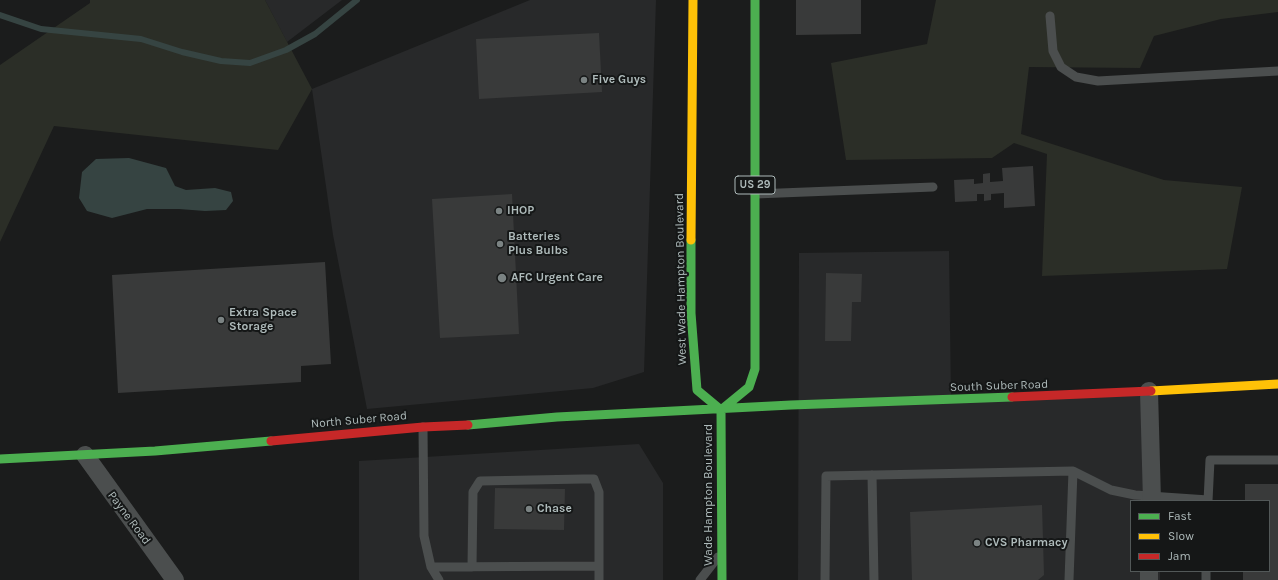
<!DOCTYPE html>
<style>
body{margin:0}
#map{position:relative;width:1278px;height:580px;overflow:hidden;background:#1b1c1c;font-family:Karla,sans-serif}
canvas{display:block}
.legend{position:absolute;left:1130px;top:500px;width:140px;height:72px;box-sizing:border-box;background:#151717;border:1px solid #525858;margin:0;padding:5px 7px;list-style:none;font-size:12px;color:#aebaba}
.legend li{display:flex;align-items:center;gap:8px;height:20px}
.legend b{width:20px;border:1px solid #525858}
</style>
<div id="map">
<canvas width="1278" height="580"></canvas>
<ul class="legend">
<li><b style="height:5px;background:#4caf50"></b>Fast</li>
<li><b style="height:5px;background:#ffc107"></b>Slow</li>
<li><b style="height:5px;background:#c62828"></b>Jam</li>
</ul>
</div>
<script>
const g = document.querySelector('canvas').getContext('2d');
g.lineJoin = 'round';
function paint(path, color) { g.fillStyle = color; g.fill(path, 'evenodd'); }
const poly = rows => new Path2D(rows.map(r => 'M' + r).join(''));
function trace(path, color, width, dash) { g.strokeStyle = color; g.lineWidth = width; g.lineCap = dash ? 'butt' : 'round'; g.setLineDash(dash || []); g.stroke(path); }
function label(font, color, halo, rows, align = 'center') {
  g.font = font + ' Karla,sans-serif'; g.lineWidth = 4; g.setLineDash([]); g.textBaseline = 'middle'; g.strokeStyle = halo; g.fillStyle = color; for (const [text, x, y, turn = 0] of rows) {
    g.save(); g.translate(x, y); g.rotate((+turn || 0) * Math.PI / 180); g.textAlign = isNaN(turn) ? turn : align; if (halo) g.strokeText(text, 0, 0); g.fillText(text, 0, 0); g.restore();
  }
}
paint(poly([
 [265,0,342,0,287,42],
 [530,0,656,0,644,372,593,388,367,409,333,235,312,89],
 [949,251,951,397,1158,394,1159,501,1131,501,1131,571,1160,571,1160,580,798,580,799,253],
 [639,444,663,483,663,580,359,580,359,461]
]), '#28292a');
paint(poly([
 [90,0,265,0,312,89,278,150,54,126,0,242,0,65,90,3],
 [936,0,1278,0,1278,12,1221,19,1154,36,1140,68,1029,67,1021,134,1164,180,1242,187,1227,269,1042,276,1047,154,1014,143,992,158,846,160,831,63,927,44]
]), '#2b2e27');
paint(poly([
 [129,158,166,168,175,186,186,190,215,188,231,192,233,201,226,210,205,211,179,209,147,209,112,218,87,211,79,198,82,172,96,159]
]), '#364442');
trace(poly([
 [0,15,41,29,141,39,182,52,221,61,250,63,286,50,315,34,357,0]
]), '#364442', 6);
paint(poly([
 [796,0,861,0,861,34,796,35],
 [599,33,602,92,479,99,476,39],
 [1033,166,1035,206,1004,208,1004,193,991,194,991,200,984,201,984,194,977,194,977,201,955,202,954,180,974,179,974,184,983,183,983,174,990,173,990,182,1003,181,1002,168],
 [512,194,519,334,440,338,432,199],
 [325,262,331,364,301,366,301,382,118,393,112,275],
 [826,273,862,274,861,302,852,302,851,341,825,341],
 [1245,484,1278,484,1278,580,1243,580,1243,571,1269,571,1269,501,1245,501],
 [495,488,565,489,564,530,494,529],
 [1042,505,1044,575,1038,580,912,580,910,512]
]), '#393a3a');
trace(poly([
 [1050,16,1053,51,1061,67,1076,77,1098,81,1278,71],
 [755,194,933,187],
 [423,427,424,536,431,567,439,580],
 [872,475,874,580],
 [1208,501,1210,460,1278,460],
 [431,567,599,566,599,580],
 [472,567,473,492,480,481,583,479,594,479,599,492,599,566],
 [700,580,718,557],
 [825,580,826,476,1073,471,1111,490,1135,495,1208,500],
 [1069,580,1073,471],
 [1206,580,1206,571]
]), '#4b4e4e', 9);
trace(poly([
 [1149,391,1152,501],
 [85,455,175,580],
 [1149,580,1149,571]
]), '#4b4e4e', 18);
trace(poly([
 [691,240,691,313,697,390,721,410],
 [721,410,749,387,755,369,755,0],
 [721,410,722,580],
 [468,425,557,417,791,405,1012,397],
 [0,459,155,451,271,441]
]), '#4caf50', 9);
trace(poly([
 [691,240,693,0],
 [1151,391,1278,384]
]), '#ffc107', 9);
trace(poly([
 [1012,397,1151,391],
 [271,441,423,427,468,425]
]), '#c62828', 9);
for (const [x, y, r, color] of [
 [584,80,4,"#7b8383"],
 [499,211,4,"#7b8383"],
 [500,244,4,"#7b8383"],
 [502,278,5,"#7b8383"],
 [221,320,4,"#7b8383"],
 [529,509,4,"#7b8383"],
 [977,543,4,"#7b8383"]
]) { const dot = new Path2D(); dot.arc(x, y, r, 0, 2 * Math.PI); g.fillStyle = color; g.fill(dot); trace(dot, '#151717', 1.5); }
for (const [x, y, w] of [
 [755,185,40]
]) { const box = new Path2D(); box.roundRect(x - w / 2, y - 9, w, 18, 3); g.fillStyle = '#151717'; g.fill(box); trace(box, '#aebaba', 1); }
label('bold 11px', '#aebaba', null, [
 ["US 29",755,185]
]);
label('bold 12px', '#aebaba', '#151717', [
 ["Five Guys",592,80],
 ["IHOP",507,211],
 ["Batteries",508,237],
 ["Plus Bulbs",508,251],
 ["AFC Urgent Care",511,278],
 ["Extra Space",229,313],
 ["Storage",229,327],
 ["Chase",537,509],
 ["CVS Pharmacy",985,543]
], 'left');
label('12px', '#aebaba', '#151717', [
 ["West Wade Hampton Boulevard",681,279,-91],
 ["South Suber Road",999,386,-2],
 ["North Suber Road",359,420,-5],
 ["Wade Hampton Boulevard",709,495,-90],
 ["Payne Road",129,518,53]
]);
</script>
